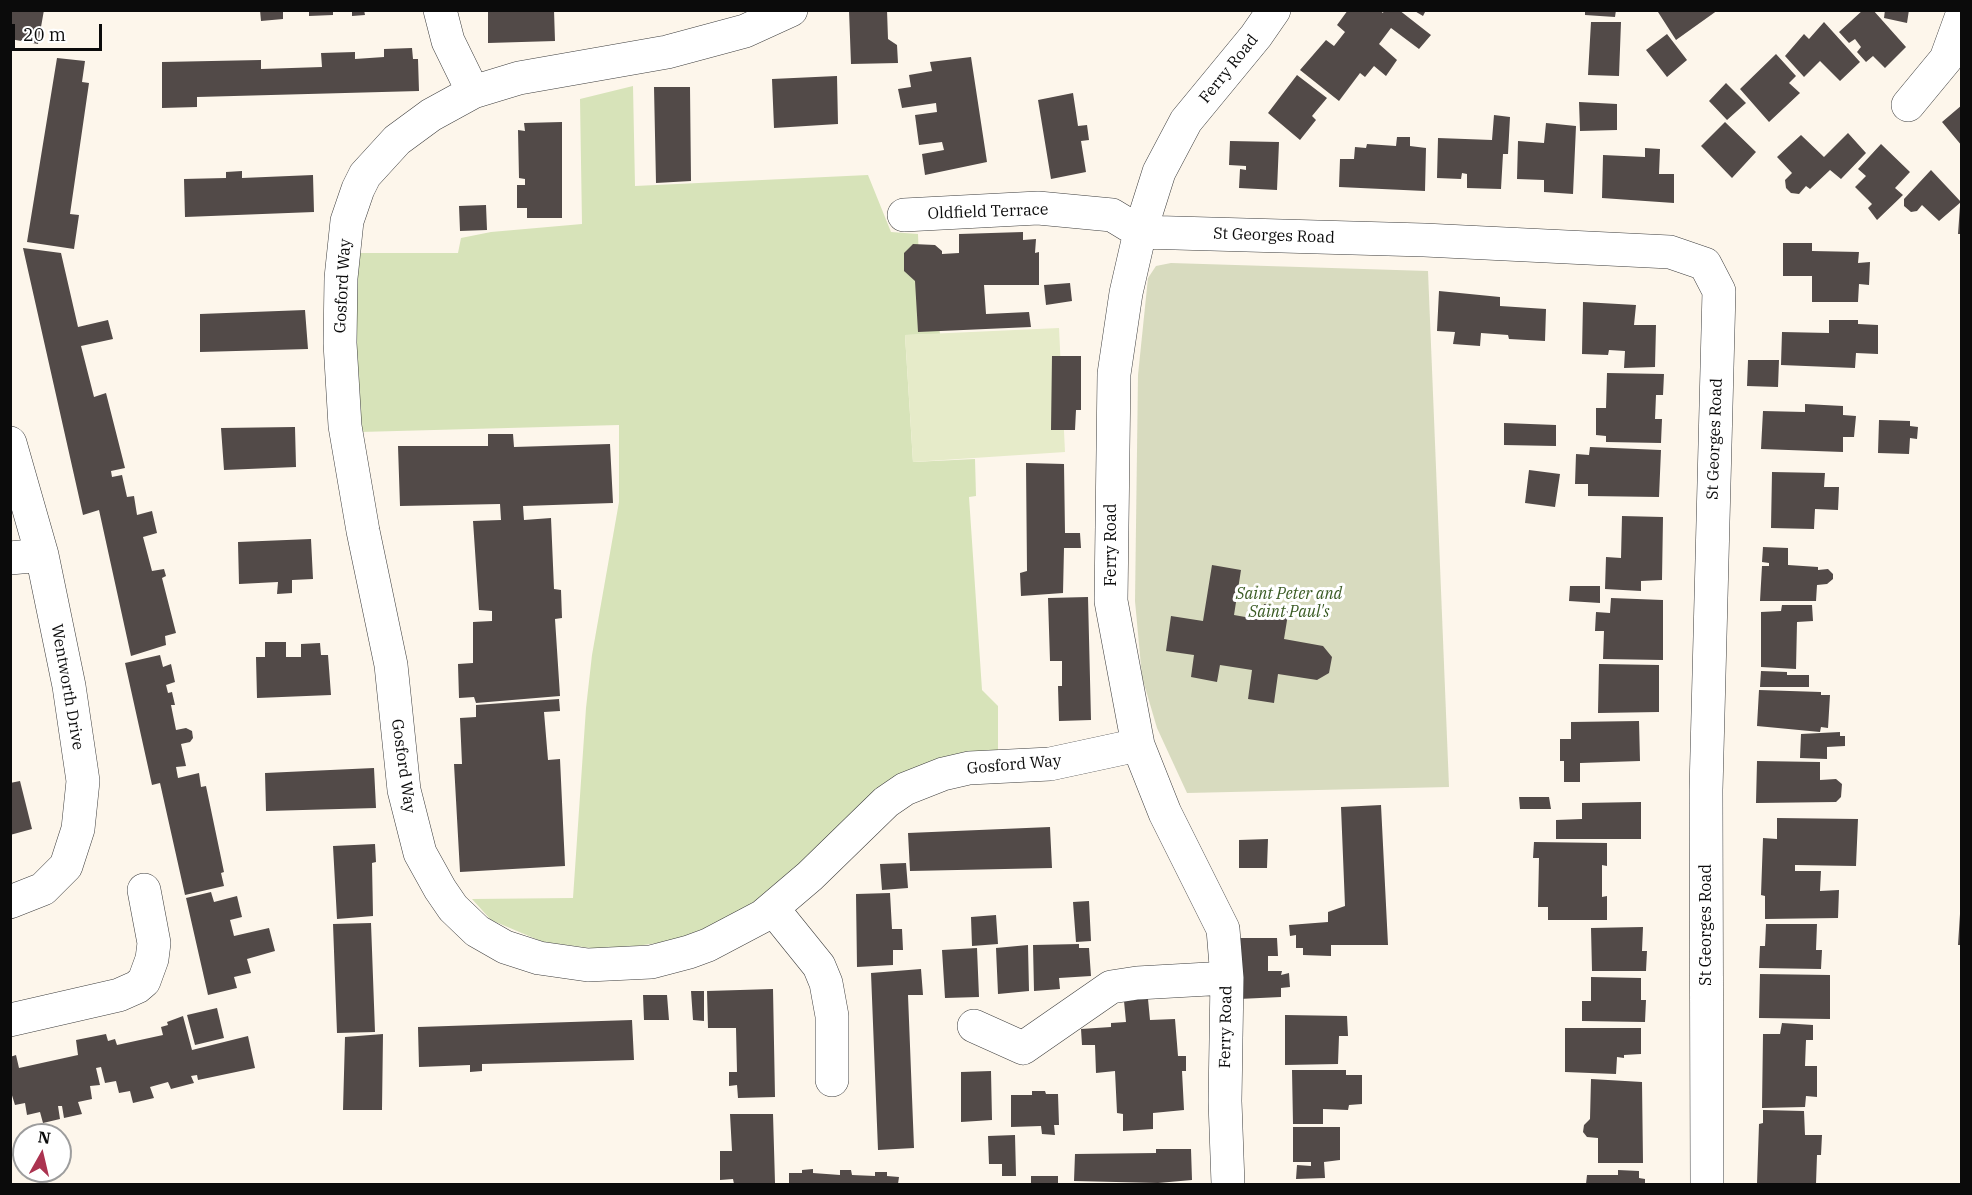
<!DOCTYPE html>
<style>
body{margin:0}
#map{position:relative;width:1972px;height:1195px;overflow:hidden;background:#fdf6eb;font-family:"IBM Plex Serif",serif}
canvas{display:block}
.frame{position:absolute;inset:0;border:12px solid #0b0b0b;pointer-events:none}
.north{position:absolute;left:12px;top:1123px;width:60px;height:60px;box-sizing:border-box;background:#fff;border:2px solid #9d9d9d;border-radius:50%;rotate:8deg;font-size:16px;font-weight:700;line-height:24px;text-align:center;color:#0b0b0b}
.north::after{content:'';display:block;margin:auto;width:21px;height:27px;background:#ab3350;clip-path:polygon(50% 0,100% 100%,50% 72%,0 100%)}
.scale{position:absolute;left:12px;top:24px;width:90px;height:27px;box-sizing:border-box;border:3px solid #0b0b0b;border-top:0;padding-left:8px;font-size:18px;line-height:21px;white-space:nowrap;color:#0b0b0b;-webkit-text-stroke:4px #fff;paint-order:stroke}
</style>
<div id="map">
<canvas width="1972" height="1195"></canvas>
<div class="frame"></div>
<div class="north">N</div>
<div class="scale">20 m</div>
</div>
<script>
const g = document.querySelector('canvas').getContext('2d');
g.lineJoin = 'round';
function paint(path, color) { g.fillStyle = color; g.fill(path, 'evenodd'); }
const poly = rows => new Path2D(rows.map(r => 'M' + r).join(''));
function trace(path, color, width, dash) { g.strokeStyle = color; g.lineWidth = width; g.lineCap = dash ? 'butt' : 'round'; g.setLineDash(dash || []); g.stroke(path); }
function label(font, color, halo, rows, align = 'center') {
  g.font = font + ' "IBM Plex Serif",serif'; g.lineWidth = 6; g.setLineDash([]); g.textBaseline = 'middle'; g.strokeStyle = halo; g.fillStyle = color; for (const [text, x, y, turn = 0] of rows) {
    g.save(); g.translate(x, y); g.rotate((+turn || 0) * Math.PI / 180); g.textAlign = isNaN(turn) ? turn : align; if (halo) g.strokeText(text, 0, 0); g.fillText(text, 0, 0); g.restore();
  }
}
paint(poly([
 [633,86,635,186,868,175,891,232,918,234,919,262,932,274,940,334,905,335,913,462,975,459,976,496,969,497,982,690,998,706,998,752,912,773,780,885,734,917,672,941,607,950,543,942,491,920,472,899,573,898,586,708,592,655,619,502,619,425,360,432,352,319,355,253,458,253,461,238,491,232,582,224,580,99]
]), '#d7e3b9');
paint(poly([
 [1171,263,1428,271,1449,787,1187,793,1157,728,1142,677,1135,601,1138,375,1148,278,1156,266]
]), '#d8dbbf');
paint(poly([
 [1059,328,1065,452,913,462,905,335]
]), '#e6ebc9');
paint(poly([
 [10,10,44,10,38,44,10,39],
 [260,10,283,10,283,19,261,21],
 [309,10,333,10,333,15,309,16],
 [352,10,364,10,365,15,352,16],
 [488,10,554,10,555,41,488,43],
 [849,10,887,10,888,39,897,45,898,63,851,64],
 [1348,10,1379,10,1383,13,1384,10,1399,10,1431,35,1419,49,1391,28,1379,44,1397,60,1386,76,1374,66,1365,77,1360,73,1339,101,1300,70,1326,40,1334,46,1345,32,1337,25],
 [1413,10,1426,10,1423,16],
 [1585,10,1616,10,1615,17,1585,15],
 [1660,10,1718,10,1676,40,1658,12],
 [1863,10,1873,10,1906,47,1885,68,1873,56,1866,62,1857,52,1861,47,1855,39,1849,43,1839,32],
 [1885,10,1909,10,1907,23,1884,18],
 [1591,22,1621,22,1619,76,1588,75],
 [1824,22,1860,62,1840,81,1820,61,1804,77,1785,56,1804,34,1809,39],
 [1667,34,1687,60,1667,77,1646,50],
 [412,48,413,59,418,59,419,91,197,97,197,107,162,108,162,62,261,60,261,69,322,67,321,53,355,52,355,59,384,57,384,49],
 [1776,54,1796,76,1789,83,1800,93,1769,122,1740,89],
 [971,57,987,162,925,175,922,154,944,150,942,142,919,145,915,115,937,112,936,103,902,108,898,89,911,87,909,75,932,71,930,62],
 [57,58,85,61,82,82,89,83,70,214,79,215,74,249,27,242],
 [1297,75,1327,98,1312,116,1316,120,1300,140,1268,113],
 [837,76,838,124,774,128,772,79],
 [1726,83,1746,103,1727,120,1709,101],
 [654,87,690,87,691,181,656,183],
 [1073,93,1078,126,1087,125,1089,140,1081,141,1086,172,1051,179,1038,100],
 [1579,102,1617,104,1617,130,1580,131],
 [1962,105,1962,146,1942,122],
 [1494,115,1510,117,1508,154,1503,154,1501,189,1467,188,1467,174,1462,173,1461,179,1437,178,1438,138,1492,140],
 [562,122,562,218,527,218,527,208,517,208,517,185,525,185,525,179,519,178,518,130,525,131,524,123],
 [1725,122,1756,152,1732,178,1701,146],
 [1546,123,1576,126,1573,194,1544,192,1544,180,1517,179,1518,141,1544,143],
 [1848,133,1866,153,1841,179,1830,170,1810,189,1806,186,1799,194,1791,193,1786,188,1785,180,1792,173,1777,157,1801,135,1824,157],
 [1397,137,1410,137,1410,146,1426,148,1425,191,1339,187,1340,159,1354,159,1355,147,1366,148,1367,144,1396,146],
 [1230,141,1279,142,1277,190,1239,188,1240,169,1246,170,1246,166,1229,165],
 [1881,144,1910,172,1895,188,1903,195,1877,220,1868,208,1872,204,1855,187,1866,176,1858,169],
 [1645,148,1660,149,1659,174,1674,174,1674,203,1602,198,1603,155,1645,157],
 [1931,170,1961,202,1939,221,1922,205,1917,211,1911,212,1904,206,1904,199],
 [242,171,242,178,313,175,314,212,185,217,184,179,226,178,226,172],
 [486,205,487,230,460,231,459,206],
 [1960,206,1962,206,1962,234,1958,234],
 [1023,232,1023,240,1036,239,1035,253,1039,252,1039,285,984,285,986,314,1029,312,1031,327,918,332,915,281,904,271,904,253,913,244,935,245,942,251,942,254,959,253,959,234],
 [1783,243,1812,243,1812,251,1859,252,1858,263,1870,262,1869,285,1859,284,1858,302,1812,302,1812,276,1783,276],
 [23,248,61,253,78,327,108,320,113,339,81,346,94,397,106,393,125,468,111,471,112,477,122,475,127,497,134,496,137,515,152,511,157,533,143,537,152,571,164,569,166,576,162,578,176,633,165,636,166,645,131,656,99,510,83,515],
 [1070,283,1072,301,1046,305,1044,285],
 [1439,291,1500,297,1500,306,1546,309,1545,341,1509,339,1508,335,1481,333,1480,346,1453,344,1455,332,1437,331],
 [1583,302,1636,305,1634,325,1656,325,1655,367,1624,368,1625,351,1609,350,1608,355,1582,354],
 [305,310,308,349,200,352,200,314],
 [1829,320,1858,320,1858,324,1878,325,1878,354,1856,353,1855,368,1781,365,1782,332,1829,333],
 [1052,356,1081,356,1081,410,1076,410,1075,430,1051,430],
 [1748,360,1779,360,1778,387,1747,386],
 [1607,373,1664,374,1663,395,1656,395,1655,419,1662,419,1661,443,1606,442,1606,436,1596,435,1596,408,1606,408],
 [1805,404,1843,406,1843,415,1856,416,1854,437,1843,437,1843,452,1761,449,1763,411,1805,412],
 [1879,420,1910,421,1910,426,1918,427,1917,439,1910,438,1909,454,1878,453],
 [1504,423,1556,425,1556,446,1504,445],
 [295,427,296,467,224,470,221,428],
 [488,434,513,434,514,447,610,444,613,503,523,506,524,520,551,518,554,589,561,590,562,618,555,619,560,696,476,703,474,697,459,698,458,664,473,663,473,622,492,621,492,611,479,610,473,521,501,520,500,504,400,506,398,446,488,446],
 [1590,447,1661,450,1659,497,1588,496,1588,484,1575,484,1576,454,1589,455],
 [1026,463,1064,464,1065,533,1080,533,1081,548,1064,548,1063,593,1021,596,1020,573,1027,571],
 [1529,470,1560,474,1555,507,1525,503],
 [1772,472,1825,473,1824,487,1839,487,1838,510,1815,509,1814,529,1771,528],
 [1622,516,1663,517,1662,580,1641,581,1641,591,1605,589,1606,557,1621,558],
 [311,539,313,579,292,580,292,593,277,594,278,582,239,584,238,542],
 [1763,547,1788,548,1788,565,1818,567,1818,570,1828,569,1833,574,1833,579,1827,584,1817,585,1816,601,1760,601,1762,566,1769,566,1769,563,1762,562],
 [1212,565,1241,570,1234,615,1262,620,1264,604,1289,608,1284,639,1323,646,1332,657,1329,673,1317,680,1278,674,1274,703,1248,699,1252,670,1220,665,1217,682,1191,677,1194,655,1166,651,1171,616,1203,621],
 [1570,586,1600,586,1600,603,1569,601],
 [1088,597,1091,720,1059,721,1058,686,1062,686,1062,661,1050,661,1048,598],
 [1611,598,1663,600,1663,660,1603,659,1604,631,1595,631,1596,612,1610,613],
 [1782,605,1812,605,1813,621,1797,622,1796,669,1761,667,1761,612,1781,611],
 [265,642,286,642,286,657,301,657,301,644,320,643,321,655,328,655,331,695,257,698,256,657,265,657],
 [160,655,163,667,171,664,175,682,166,685,168,693,172,692,175,705,171,705,176,730,186,728,192,731,193,738,190,742,181,744,186,766,176,767,178,778,199,773,201,787,206,786,224,872,221,873,224,886,185,895,160,783,152,785,125,663],
 [1599,664,1659,665,1659,712,1598,713],
 [1761,671,1787,672,1787,675,1809,675,1809,687,1760,687],
 [1759,690,1821,692,1821,695,1830,695,1828,728,1821,727,1820,732,1757,726],
 [559,699,560,711,544,712,548,760,560,759,565,866,460,872,454,764,462,764,460,718,476,717,476,705],
 [1639,721,1640,761,1580,763,1580,782,1564,782,1564,761,1560,761,1560,739,1571,739,1571,722],
 [1840,732,1840,736,1845,736,1845,746,1827,747,1827,759,1800,758,1801,734],
 [1757,761,1820,762,1820,780,1836,779,1842,784,1841,797,1836,802,1756,803],
 [374,768,376,808,266,811,265,773],
 [20,781,32,829,10,835,10,783],
 [1519,797,1549,797,1551,809,1520,809],
 [1641,802,1641,839,1556,839,1556,820,1582,819,1582,803],
 [1381,805,1388,945,1331,945,1331,956,1303,955,1303,948,1296,948,1296,935,1290,936,1289,925,1328,922,1328,912,1345,906,1341,807],
 [1777,818,1858,819,1856,866,1795,865,1795,871,1821,871,1820,891,1839,890,1838,918,1765,919,1765,896,1761,895,1763,838,1777,839],
 [1050,827,1052,868,910,871,908,833],
 [1268,839,1267,868,1239,868,1239,840],
 [1534,842,1607,843,1607,866,1602,865,1602,897,1607,896,1607,920,1548,920,1548,907,1538,907,1539,858,1533,858],
 [375,844,376,862,372,863,373,916,337,919,333,846],
 [906,863,908,888,882,890,880,864],
 [211,892,214,902,237,896,242,917,230,920,234,936,269,928,275,951,247,959,251,973,234,977,237,988,208,995,186,898],
 [890,893,892,929,902,929,903,950,893,950,893,965,857,967,856,894],
 [1089,901,1091,941,1076,942,1073,902],
 [1960,914,1962,914,1962,945,1958,945],
 [996,915,998,944,972,946,971,917],
 [371,923,375,1032,337,1033,333,924],
 [1766,924,1817,924,1816,950,1822,950,1821,969,1759,968,1760,946,1765,946],
 [1643,927,1642,951,1647,951,1646,971,1592,971,1591,928],
 [1238,938,1277,938,1278,956,1268,956,1268,971,1282,971,1281,975,1289,973,1290,987,1281,988,1281,997,1239,999],
 [1079,944,1079,948,1089,948,1091,976,1059,978,1060,989,1034,991,1033,945],
 [1028,945,1029,991,998,994,996,948],
 [977,948,979,997,945,998,942,950],
 [921,969,923,995,908,995,914,1148,878,1150,871,973],
 [1760,974,1830,975,1830,1019,1759,1018],
 [1591,977,1641,978,1641,1000,1646,1000,1645,1022,1582,1021,1582,1001,1591,1001],
 [773,989,775,1097,738,1098,737,1085,729,1086,729,1072,737,1072,736,1028,708,1028,707,991],
 [691,991,704,991,704,1021,693,1020],
 [643,995,667,995,669,1020,644,1020],
 [1148,999,1150,1020,1175,1019,1178,1056,1186,1056,1186,1071,1182,1071,1184,1110,1153,1113,1153,1129,1123,1131,1123,1114,1117,1113,1115,1071,1096,1073,1095,1045,1082,1045,1081,1029,1111,1027,1111,1023,1126,1022,1124,1001],
 [217,1008,224,1038,195,1045,187,1015],
 [1285,1015,1347,1016,1348,1036,1339,1036,1338,1064,1285,1065],
 [183,1016,192,1050,248,1036,255,1068,198,1080,197,1075,191,1076,194,1083,171,1089,168,1082,150,1087,154,1098,133,1103,130,1091,119,1093,116,1081,105,1083,101,1067,96,1068,100,1085,90,1086,92,1099,78,1102,82,1114,64,1118,62,1106,58,1106,60,1119,43,1123,40,1112,27,1115,25,1103,15,1105,10,1089,10,1057,16,1055,19,1068,78,1055,76,1040,106,1034,108,1041,115,1039,117,1045,163,1035,161,1027,168,1025,167,1022],
 [632,1020,634,1060,482,1064,482,1071,470,1072,470,1065,419,1067,418,1027],
 [1782,1023,1813,1025,1813,1040,1806,1040,1805,1066,1817,1066,1817,1097,1806,1096,1805,1107,1762,1108,1763,1034,1780,1034],
 [1565,1028,1641,1028,1641,1054,1624,1055,1624,1058,1617,1057,1616,1074,1565,1072],
 [383,1034,382,1110,343,1110,345,1037],
 [1292,1070,1346,1070,1346,1075,1362,1075,1362,1104,1349,1105,1348,1110,1323,1109,1323,1124,1293,1124],
 [991,1071,992,1120,961,1122,961,1072],
 [1591,1079,1642,1082,1643,1163,1598,1163,1598,1138,1587,1137,1583,1132,1584,1125,1590,1119],
 [1032,1091,1045,1091,1046,1094,1058,1094,1059,1125,1054,1125,1055,1135,1042,1134,1041,1126,1011,1127,1011,1095,1032,1095],
 [1763,1110,1804,1111,1805,1135,1822,1135,1821,1155,1817,1155,1816,1184,1757,1184,1759,1124,1763,1123],
 [730,1114,773,1114,775,1183,734,1184,733,1179,720,1180,720,1151,732,1151],
 [1293,1127,1340,1127,1340,1160,1324,1162,1325,1178,1296,1179,1297,1165,1311,1166,1311,1162,1293,1162],
 [1015,1135,1016,1176,1002,1176,1002,1164,989,1164,988,1136],
 [1156,1149,1191,1149,1192,1180,1158,1183,1074,1181,1075,1154,1156,1153],
 [813,1169,813,1173,840,1175,840,1170,851,1170,852,1175,875,1176,875,1172,887,1172,887,1176,899,1177,898,1184,789,1184,789,1173,802,1173,802,1170],
 [1618,1170,1639,1171,1639,1178,1645,1179,1645,1184,1586,1184,1587,1175,1618,1175],
 [1031,1176,1058,1176,1058,1184,1031,1184]
]), '#524a48');
const minor = poly([
 [440,10,448,41,473,92],
 [791,10,745,31,667,52,519,78,473,92,431,115,397,140,365,175,358,189,347,221,341,278,340,343,345,426,363,531,391,665,404,790,420,853,440,889,453,908,477,931,505,947,539,958,588,965,651,962,689,952,708,945,763,916,810,876,886,802,905,789,943,774,969,768,1050,764,1138,745],
 [1908,105,1946,59,1962,15],
 [904,215,1038,208,1112,215,1140,232,1424,240,1670,252,1705,264,1719,291,1706,790,1707,1184],
 [10,443,42,555,69,686,83,781,78,829,66,866,43,889,10,902],
 [10,558,42,555],
 [773,909,819,966,826,983,832,1016,832,1080],
 [10,1020,119,995,137,987,144,981,152,959,154,943,144,890],
 [974,1026,1023,1048,1111,987,1137,983,1227,978],
 [1228,1184,1225,1101,1227,978,1223,929,1165,813,1138,745,1111,601,1114,374,1126,293,1140,232,1159,172,1186,121,1256,36,1274,10]
]);
trace(minor, '#3e3e3e', 34);
trace(minor, '#fff', 33);
label('16px', '#0b0b0b', '#fff', [
 ["Ferry Road",1229,69,-51],
 ["Oldfield Terrace",988,212,-2],
 ["St Georges Road",1274,236,2],
 ["Gosford Way",343,286,-87],
 ["St Georges Road",1715,439,-88],
 ["Ferry Road",1111,545,-90],
 ["Wentworth Drive",67,687,80],
 ["Gosford Way",1014,765,-5],
 ["Gosford Way",403,766,82],
 ["St Georges Road",1706,925,-90],
 ["Ferry Road",1226,1027,-89]
]);
label('italic 16px', '#395a23', '#fff', [
 ["Saint Peter and",1289,594],
 ["Saint Paul's",1289,612]
]);
</script>
